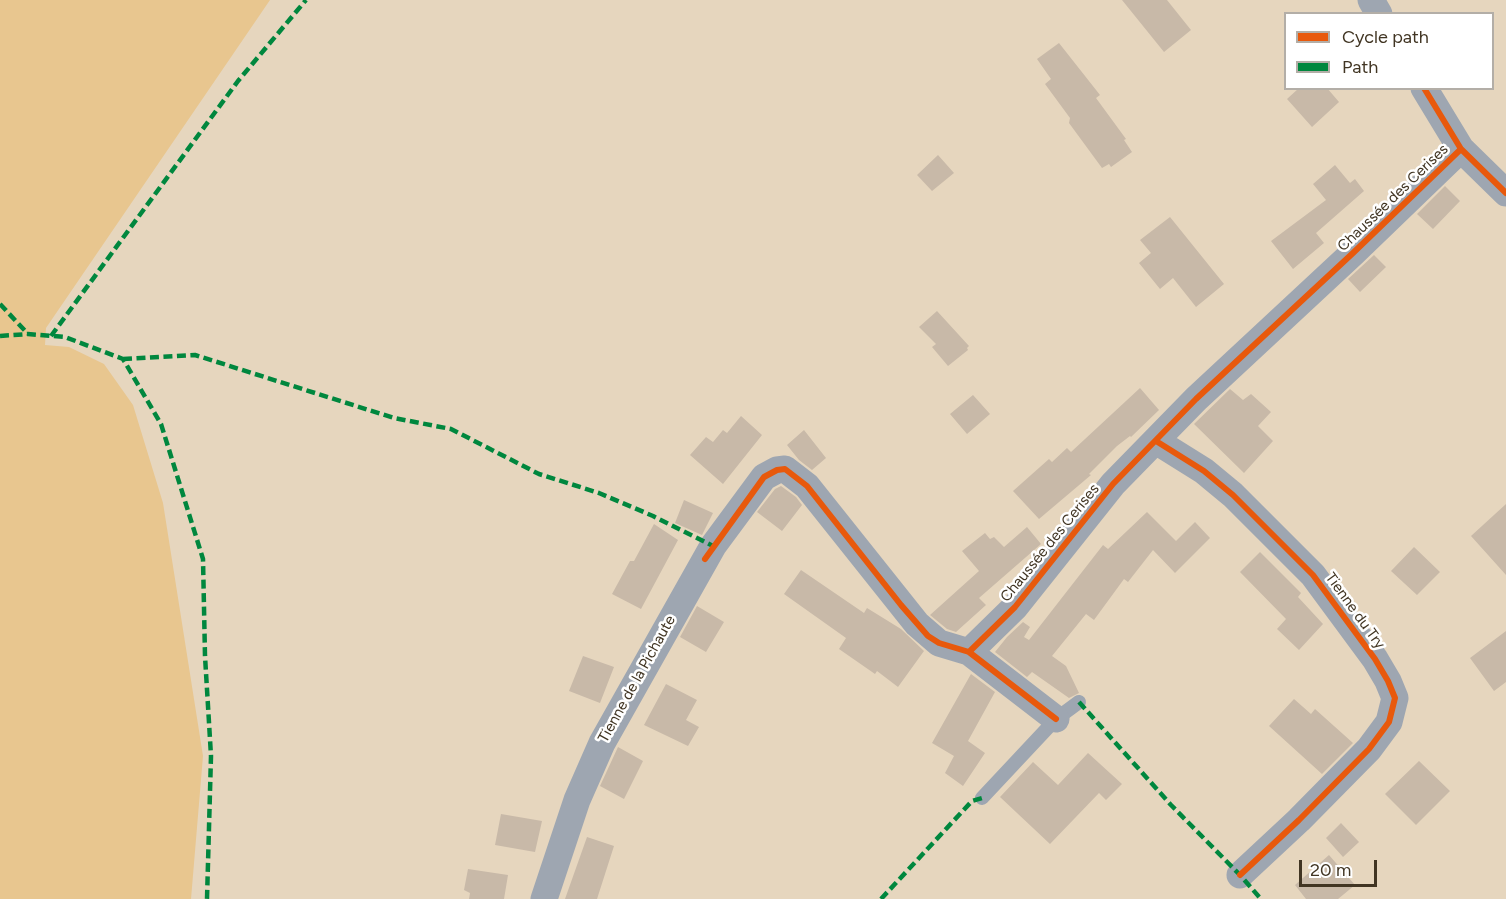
<!DOCTYPE html>
<meta charset="utf-8">
<style>
body{margin:0}
#map{position:relative;width:1506px;height:899px;overflow:hidden;background:#e6d6be;font-family:Figtree,sans-serif}
canvas{display:block}
.legend{position:absolute;left:1284px;top:12px;width:210px;height:78px;box-sizing:border-box;background:#fff;border:2px solid #b3aea7;margin:0;padding:8px 10px;list-style:none;font-size:18px;color:#413523}
.legend li{display:flex;align-items:center;gap:12px;height:30px}
.legend b{width:30px;border:2px solid #b3aea7}
.scale{position:absolute;left:1299px;top:860px;width:78px;height:27px;box-sizing:border-box;border:3px solid #413523;border-top:0;padding-left:8px;font-size:18px;line-height:21px;white-space:nowrap;color:#413523;-webkit-text-stroke:4px #fff;paint-order:stroke}
</style>
<div id="map">
<canvas width="1506" height="899"></canvas>
<ul class="legend">
<li><b style="height:8px;background:#e8590c"></b>Cycle path</li>
<li><b style="height:8px;background:#00873e"></b>Path</li>
</ul>
<div class="scale">20 m</div>
</div>
<script>
const g = document.querySelector('canvas').getContext('2d');
g.lineJoin = 'round';
function paint(path, color) { g.fillStyle = color; g.fill(path, 'evenodd'); }
const poly = rows => new Path2D(rows.map(r => 'M' + r).join(''));
function trace(path, color, width, dash) { g.strokeStyle = color; g.lineWidth = width; g.lineCap = dash ? 'butt' : 'round'; g.setLineDash(dash || []); g.stroke(path); }
function label(font, color, halo, rows, align = 'center') {
  g.font = font + ' Figtree,sans-serif'; g.lineWidth = 5; g.setLineDash([]); g.textBaseline = 'middle'; g.strokeStyle = halo; g.fillStyle = color; for (const [text, x, y, turn = 0] of rows) {
    g.save(); g.translate(x, y); g.rotate((+turn || 0) * Math.PI / 180); g.textAlign = isNaN(turn) ? turn : align; if (halo) g.strokeText(text, 0, 0); g.fillText(text, 0, 0); g.restore();
  }
}
paint(poly([
 [0,0,270,0,46,328,45,345,69,347,104,364,133,405,163,503,203,756,191,899,0,899]
]), '#e8c68f');
paint(poly([
 [1122,0,1167,0,1191,30,1164,52],
 [1059,43,1100,95,1096,98,1126,139,1124,140,1132,152,1111,167,1109,164,1102,168,1069,123,1070,118,1045,84,1051,79,1037,59],
 [1299,88,1327,88,1339,102,1312,127,1287,99],
 [938,155,954,173,932,191,917,175],
 [1335,165,1350,183,1355,179,1364,191,1316,233,1324,243,1293,269,1271,241,1326,200,1313,184],
 [1445,186,1460,201,1433,229,1417,214],
 [1170,217,1224,284,1196,307,1173,278,1160,289,1139,263,1151,253,1140,240],
 [1374,255,1386,267,1360,292,1348,279],
 [937,311,969,346,967,348,968,350,948,366,932,347,936,344,919,327],
 [1140,388,1159,410,1131,437,1130,436,1117,446,1089,474,1091,475,1039,519,1013,491,1049,459,1052,462,1067,448,1071,452],
 [1230,389,1243,400,1251,394,1271,412,1258,426,1273,441,1244,473,1194,424],
 [973,395,990,414,967,434,950,414],
 [741,416,762,435,723,484,690,455,706,437,713,442,723,430,727,433],
 [804,430,826,458,812,470,799,460,787,445],
 [781,486,796,497,802,505,782,531,757,512,775,489],
 [684,500,713,513,702,535,675,523],
 [1506,504,1506,575,1471,536],
 [1147,512,1176,541,1195,522,1210,538,1175,573,1153,550,1128,582,1124,579,1094,620,1086,614,1052,656,1066,666,1079,693,1069,698,1032,672,1027,677,995,652,1007,637,1023,622,1030,627,1024,637,1029,640,1103,545,1108,549],
 [654,524,678,540,641,609,612,594,630,561,634,561],
 [1027,527,1041,544,979,598,986,605,956,632,947,629,930,615,979,571,962,551,985,533,990,539,994,537,1004,547],
 [1414,547,1440,572,1417,595,1391,571],
 [1260,552,1301,593,1298,597,1323,624,1299,650,1277,629,1286,619,1240,572],
 [801,570,864,613,867,608,901,629,924,651,898,687,877,671,875,674,839,649,846,638,784,594],
 [697,606,724,622,706,652,680,637],
 [1506,631,1506,682,1494,691,1470,658],
 [583,656,614,667,600,703,569,691],
 [971,674,995,692,968,741,985,753,963,786,945,773,954,756,932,743],
 [666,684,697,700,686,720,699,727,688,746,644,725],
 [1294,699,1311,714,1315,709,1353,743,1322,774,1269,726],
 [618,747,643,761,624,799,600,786],
 [1088,753,1122,784,1106,800,1099,793,1050,844,1000,797,1033,762,1058,785],
 [1419,761,1450,791,1416,825,1385,794],
 [501,814,542,821,535,852,495,845],
 [1341,823,1359,842,1343,857,1326,838],
 [587,837,614,846,597,899,565,899],
 [1329,855,1355,885,1338,899,1306,899,1295,885],
 [468,869,508,875,504,899,469,899,470,893,464,890]
]), '#c8b9a8');
trace(poly([
 [982,798,1056,719,1079,702]
]), '#9ea6b1', 14);
trace(poly([
 [1371,0,1379,14],
 [1424,88,1461,149,1506,193],
 [1156,441,1204,471,1233,495,1313,575,1375,659,1388,681,1395,698,1389,722,1369,749,1299,820,1240,875],
 [969,652,1056,719],
 [544,899,577,800,602,743,713,546,764,477,777,470,785,469,807,486,917,624,939,643,969,652,1015,607,1113,484,1196,399,1353,253,1461,149]
]), '#9ea6b1', 27);
trace(poly([
 [0,304,28,334],
 [0,336,28,334,65,337,123,359,161,424,203,559,205,656,211,756,207,899],
 [51,336,238,81,306,0],
 [123,359,195,355,394,418,451,429,539,474,599,493,653,516,713,546],
 [1079,702,1171,805,1240,875,1261,899],
 [881,899,972,801,982,798]
]), '#00873e', 4.5, [9, 4.5]);
trace(poly([
 [1424,88,1461,149,1506,193],
 [1156,441,1204,471,1233,495,1313,575,1375,659,1388,681,1395,698,1389,722,1369,749,1299,820,1240,875],
 [705,559,764,477,777,470,785,469,807,486,901,605,928,636,939,643,969,652,1015,607,1113,484,1196,399,1353,253,1461,149],
 [969,652,1056,719]
]), '#e8590c', 6);
label('15px', '#413523', '#fff', [
 ["Chaussée des Cerises",1393,198,-44],
 ["Chaussée des Cerises",1050,543,-51],
 ["Tienne du Try",1355,611,54],
 ["Tienne de la Pichaute",637,679,-61]
]);
</script>
